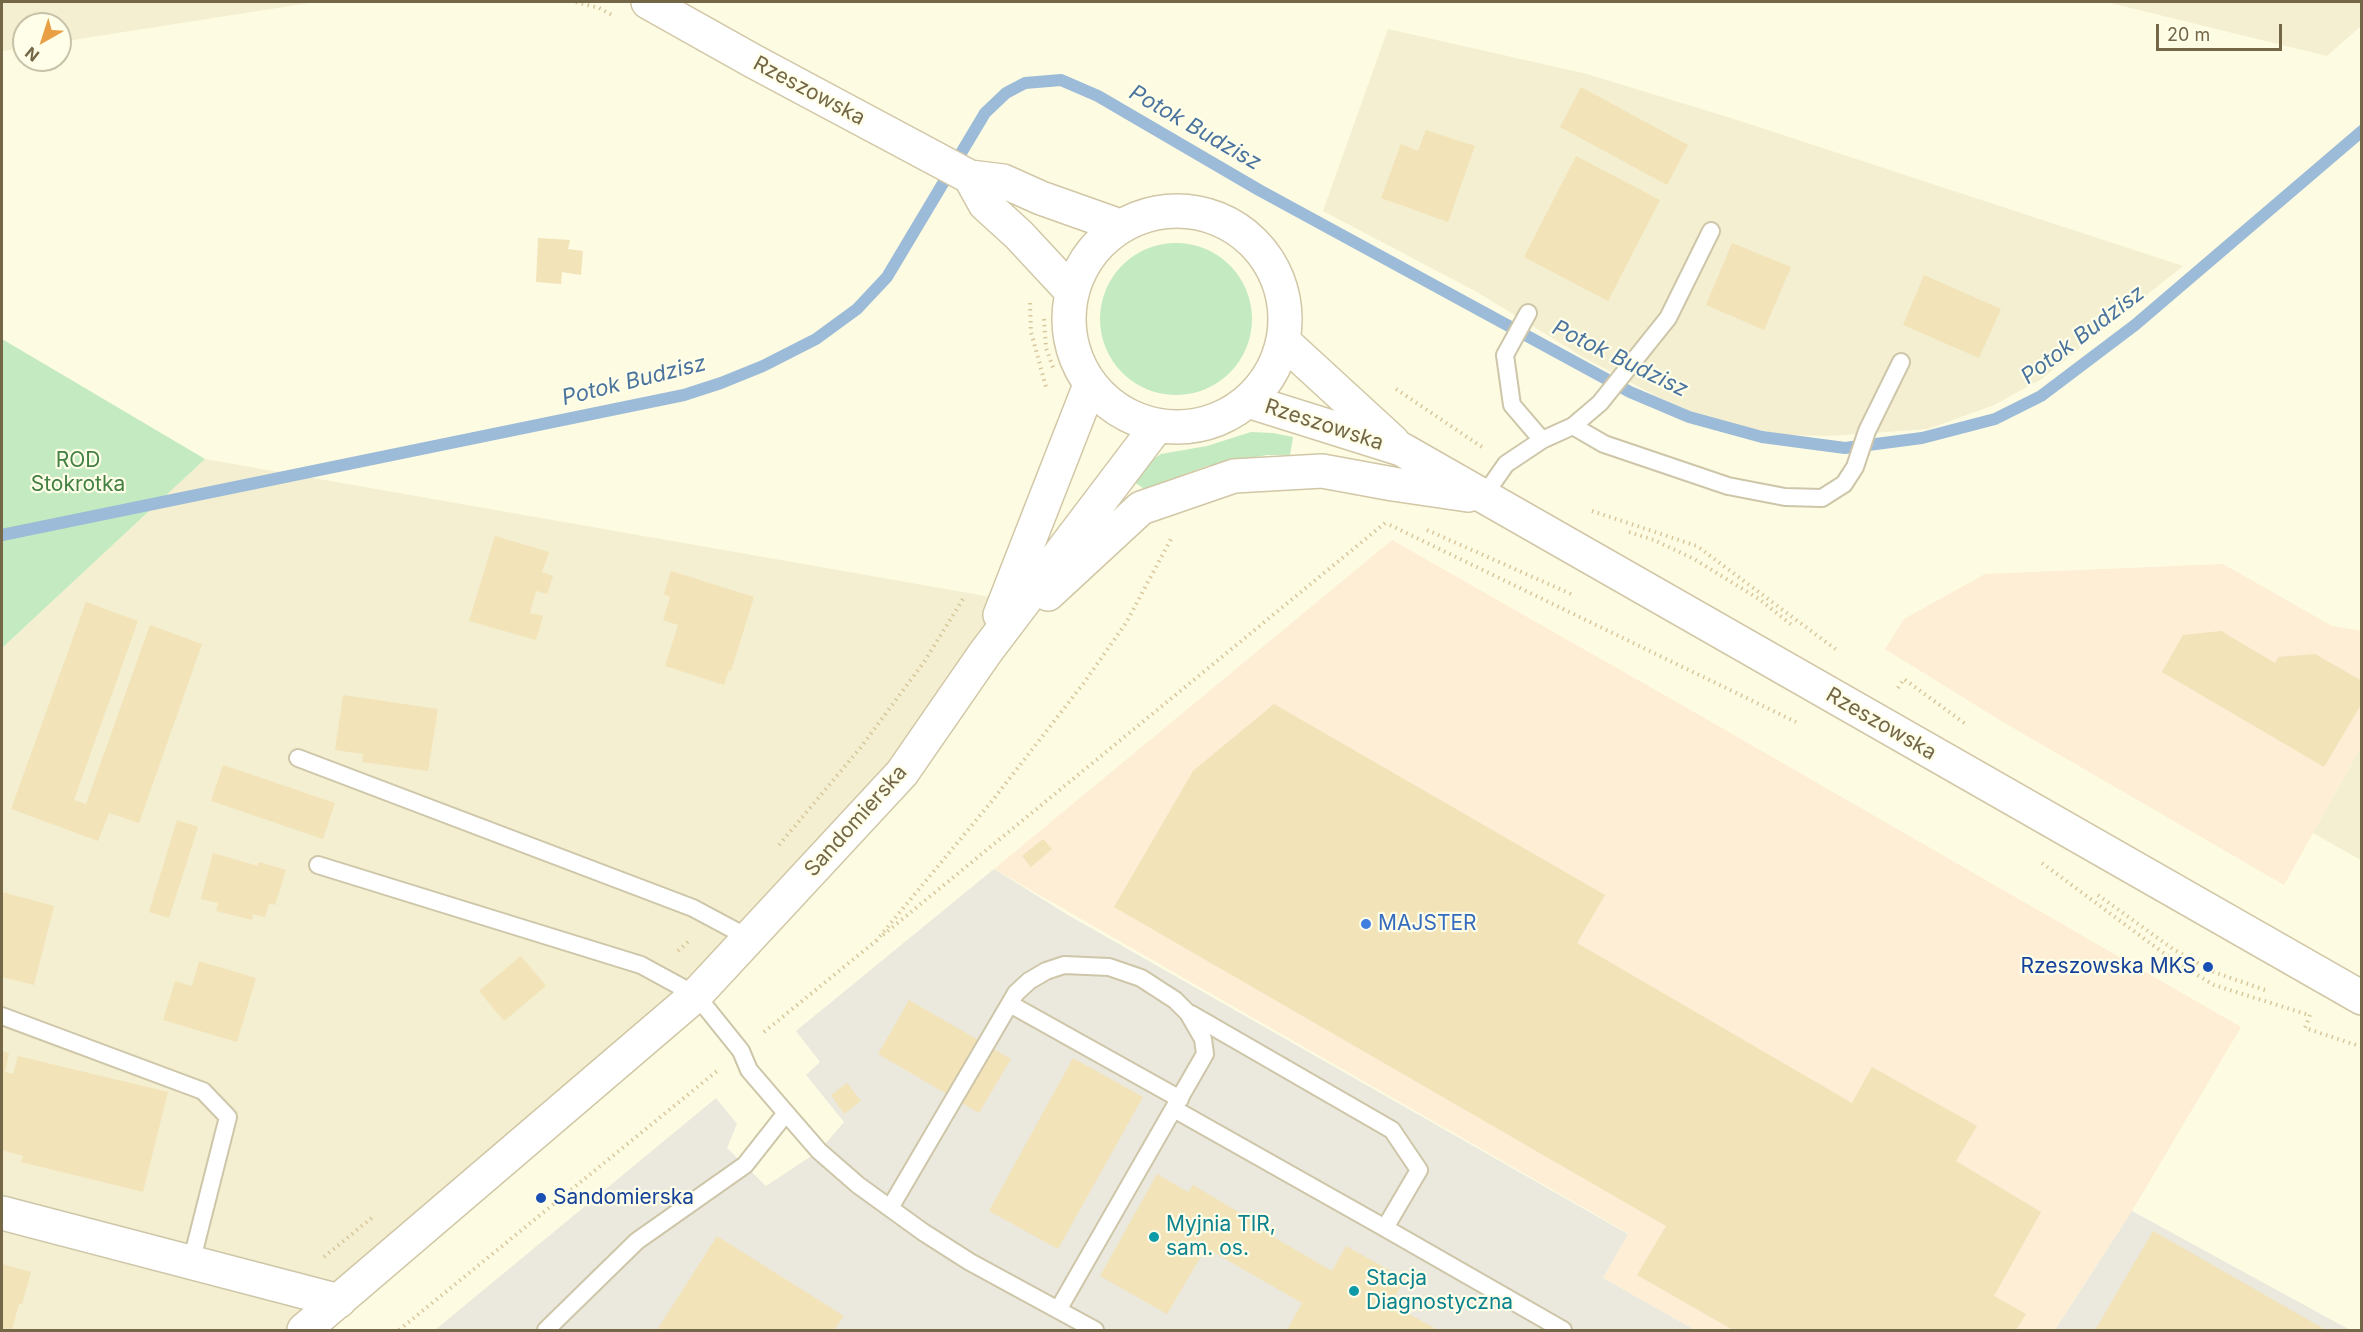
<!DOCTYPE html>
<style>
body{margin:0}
#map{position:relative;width:2363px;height:1332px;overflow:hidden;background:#fdfbe2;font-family:Inter,sans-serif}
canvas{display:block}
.frame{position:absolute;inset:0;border:3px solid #746748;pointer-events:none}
.north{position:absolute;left:12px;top:12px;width:60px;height:60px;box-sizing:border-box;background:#fffee8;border:2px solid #c7c2a8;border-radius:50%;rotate:219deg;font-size:16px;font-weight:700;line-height:24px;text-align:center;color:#746748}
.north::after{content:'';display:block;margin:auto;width:21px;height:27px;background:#e9a044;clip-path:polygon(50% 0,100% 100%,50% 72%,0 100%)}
.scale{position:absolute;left:2156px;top:24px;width:126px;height:27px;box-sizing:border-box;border:3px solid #746748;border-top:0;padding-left:8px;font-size:18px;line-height:21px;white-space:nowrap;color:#746748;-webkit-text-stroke:4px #fffee8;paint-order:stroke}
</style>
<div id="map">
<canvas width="2363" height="1332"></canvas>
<div class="frame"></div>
<div class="north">N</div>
<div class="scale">20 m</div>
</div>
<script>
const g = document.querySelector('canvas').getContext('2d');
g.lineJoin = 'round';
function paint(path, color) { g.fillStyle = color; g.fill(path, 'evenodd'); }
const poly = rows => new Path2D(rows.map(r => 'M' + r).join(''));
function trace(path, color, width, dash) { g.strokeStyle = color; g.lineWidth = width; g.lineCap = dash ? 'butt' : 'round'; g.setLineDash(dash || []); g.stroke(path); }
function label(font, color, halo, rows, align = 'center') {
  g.font = font + ' Inter,sans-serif'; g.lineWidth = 4.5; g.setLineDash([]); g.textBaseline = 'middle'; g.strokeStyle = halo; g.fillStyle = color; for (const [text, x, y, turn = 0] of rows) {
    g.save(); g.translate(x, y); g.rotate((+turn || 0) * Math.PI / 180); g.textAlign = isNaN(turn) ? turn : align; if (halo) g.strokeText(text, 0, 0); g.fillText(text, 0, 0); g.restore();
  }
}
paint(poly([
 [2,2,315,2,60,42,60,24,24,24,24,48,2,51],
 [2106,2,2361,2,2361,26,2327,56],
 [1388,29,1587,74,1734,119,2183,266,2040,380,1994,405,1928,429,1828,436,1788,435,1751,429,1694,413,1658,397,1583,357,1477,292,1323,211],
 [205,459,1037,605,588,1110,320,1330,2,1330,2,648],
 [2361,747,2361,860,2313,833]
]), '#f4efd0');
paint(poly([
 [1392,540,1687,708,2241,1027,2132,1211,2055,1330,1695,1330,1603,1278,1628,1233,994,869],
 [2223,564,2332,626,2361,631,2361,747,2284,885,2003,722,1885,649,1904,619,1985,574]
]), '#fdeed5');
paint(poly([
 [994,869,1068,915,1628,1234,1603,1278,1695,1330,435,1330,716,1098,737,1124,727,1148,766,1186,819,1151,844,1122,806,1075,820,1062,796,1031],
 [2132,1211,2350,1330,2055,1330]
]), '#ebe9dd');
paint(poly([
 '1100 319a76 76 0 1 1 152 0a76 76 0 1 1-152 0Z',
 [2,339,205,459,2,648],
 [1251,432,1273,433,1293,437,1290,455,1267,455,1207,466,1185,474,1149,492,1131,480,1144,465,1161,454,1207,446]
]), '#c3eac0');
trace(poly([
 [2,535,684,395,721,383,763,366,816,339,857,309,887,277,985,113,1006,93,1025,83,1061,80,1098,96,1259,190,1630,392,1689,417,1762,437,1845,448,1922,438,1995,419,2041,396,2135,325,2362,131]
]), '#9cbbd8', 12);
paint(poly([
 [1581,87,1688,145,1667,185,1560,127],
 [1426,130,1475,146,1448,222,1381,198,1401,144,1418,151],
 [1576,156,1660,200,1608,301,1524,257],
 [538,238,570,240,568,249,583,251,581,275,562,272,561,284,536,282],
 [1732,243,1791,267,1764,330,1706,305],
 [1924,275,2001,309,1979,358,1903,325],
 [495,536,549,552,542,572,553,576,547,594,536,591,530,613,543,616,536,640,469,621],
 [671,571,754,597,731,671,729,670,724,685,665,666,678,625,663,620,670,597,664,594],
 [86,602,138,621,74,800,86,804,150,625,202,644,139,823,109,813,98,841,11,809],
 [2221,631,2275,663,2278,657,2315,654,2362,681,2362,703,2324,767,2162,672,2183,635],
 [343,695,438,709,428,771,362,762,363,754,335,750],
 [1274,704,1605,895,1577,943,1852,1103,1872,1067,1977,1126,1956,1161,2041,1212,1994,1296,2026,1314,2016,1330,1733,1330,1637,1275,1666,1226,1114,907,1193,771],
 [223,765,335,803,323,839,211,801],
 [177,820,198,827,169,918,149,912],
 [1043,839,1052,849,1031,867,1022,856],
 [213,853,258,866,259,862,286,870,275,905,269,903,265,917,253,914,252,920,216,911,218,903,201,899],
 [2,892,54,906,34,985,2,977],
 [521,956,546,986,504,1021,479,991],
 [199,961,256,978,237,1042,163,1020,175,981,192,986],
 [909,1000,1011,1059,979,1113,878,1054],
 [2,1051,9,1053,5,1072,13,1074,18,1056,168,1092,143,1192,21,1162,23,1156,2,1150],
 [1073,1058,1143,1097,1058,1249,989,1211],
 [847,1083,861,1101,844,1114,831,1095],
 [1157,1174,1188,1192,1193,1185,1252,1220,1251,1224,1332,1271,1346,1246,1405,1279,1391,1304,1438,1330,1287,1330,1302,1303,1206,1248,1167,1314,1100,1276],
 [2153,1231,2326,1330,2095,1330],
 [717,1236,844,1316,834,1330,657,1330],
 [2,1264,31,1272,22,1304,19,1304,12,1330,2,1330]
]), '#f2e3b9');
const lane = poly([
 [1528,313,1505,355,1512,405,1542,440],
 [1573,426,1604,444,1728,486,1785,497,1822,498,1844,484,1855,467,1867,431,1901,362],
 [1483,497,1506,464,1542,440,1573,426,1600,403,1668,318,1711,231],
 [298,758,693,908,749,938],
 [318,865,641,965,696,995,741,1051,749,1070,786,1113,819,1151,858,1185,923,1232,970,1262,1095,1330],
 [1010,1004,1180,1099],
 [1191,1014,1392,1130,1419,1170,1385,1228,1563,1330],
 [2,1016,203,1091,228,1117,191,1263],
 [1174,1109,1385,1228],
 [890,1208,1016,993,1029,981,1046,971,1064,965,1109,967,1141,978,1175,1000,1188,1013,1203,1039,1205,1054,1058,1310],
 [546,1330,637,1241,745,1165,786,1113]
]);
const street = poly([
 [2,1213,339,1301]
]);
const secondary = poly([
 [648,2,753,61,970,177,1003,181,1041,198,1120,226],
 [970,177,985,204,1019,235,1072,292],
 '1069 319a108 108 0 1 1 216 0a108 108 0 1 1-216 0Z',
 [1283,341,1393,442],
 [1248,401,1401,449,2362,998],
 [1048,594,1141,508,1234,476,1322,471,1393,484,1468,495],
 [1000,615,1090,385],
 [304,1330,696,995,902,773,985,653,1157,426]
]);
trace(lane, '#cec6a9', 20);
trace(street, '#cec6a9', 36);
trace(secondary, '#d1c7a6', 36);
trace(poly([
 [576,2,599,8,612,15],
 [1030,303,1031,332,1046,387],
 [1044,319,1046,348,1054,370],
 [1396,389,1482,447],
 [1592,511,1697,546,1838,651],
 [1390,525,1796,722],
 [1427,530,1571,594],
 [1629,532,1654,540,1694,559,1759,599,1793,626],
 [1898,688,1904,679,1967,725],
 [779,845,861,747,924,662,963,599],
 [2042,863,2177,963,2214,985,2309,1015],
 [2098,895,2173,949,2214,972,2265,990],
 [883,935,1385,523],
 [876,941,992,801,1083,684,1126,623,1171,539],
 [678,951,690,940],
 [2310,1015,2305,1028,2362,1047],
 [764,1032,877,940],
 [324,1257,374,1216],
 [399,1330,717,1071]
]), '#d7c79c', 4, [1.5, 4.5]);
trace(lane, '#fff', 16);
trace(street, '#fff', 33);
trace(secondary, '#fff', 33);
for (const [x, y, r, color] of [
 [1366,924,6,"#3f7fe0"],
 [2208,967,6,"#1a4fb4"],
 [541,1198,6,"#1a4fb4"],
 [1154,1237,6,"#0f9aa8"],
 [1354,1291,6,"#0f9aa8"]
]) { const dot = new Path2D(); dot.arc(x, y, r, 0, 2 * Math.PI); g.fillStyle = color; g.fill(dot); trace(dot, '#fffee8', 2); }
label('21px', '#746748', '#fffee8', [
 ["Rzeszowska",809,91,28],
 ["Rzeszowska",1324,425,18],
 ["Rzeszowska",1881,724,30],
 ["Sandomierska",856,821,-48]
]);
label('21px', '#428044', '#fffee8', [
 ["ROD",78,461],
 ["Stokrotka",78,485]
]);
label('21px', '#366cbe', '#fffee8', [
 ["MAJSTER",1378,924]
], 'left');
label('21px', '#164399', '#fffee8', [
 ["Rzeszowska MKS",2196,967],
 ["Sandomierska",553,1198,"left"]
], 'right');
label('21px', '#0d838f', '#fffee8', [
 ["Myjnia TIR,",1166,1225],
 ["sam. os.",1166,1249],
 ["Stacja",1366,1279],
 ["Diagnostyczna",1366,1303]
], 'left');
label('italic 22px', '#4a749e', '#fffee8', [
 ["Potok Budzisz",1195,128,30],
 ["Potok Budzisz",2083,335,-37],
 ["Potok Budzisz",1620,359,26],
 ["Potok Budzisz",634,381,-14]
]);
</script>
